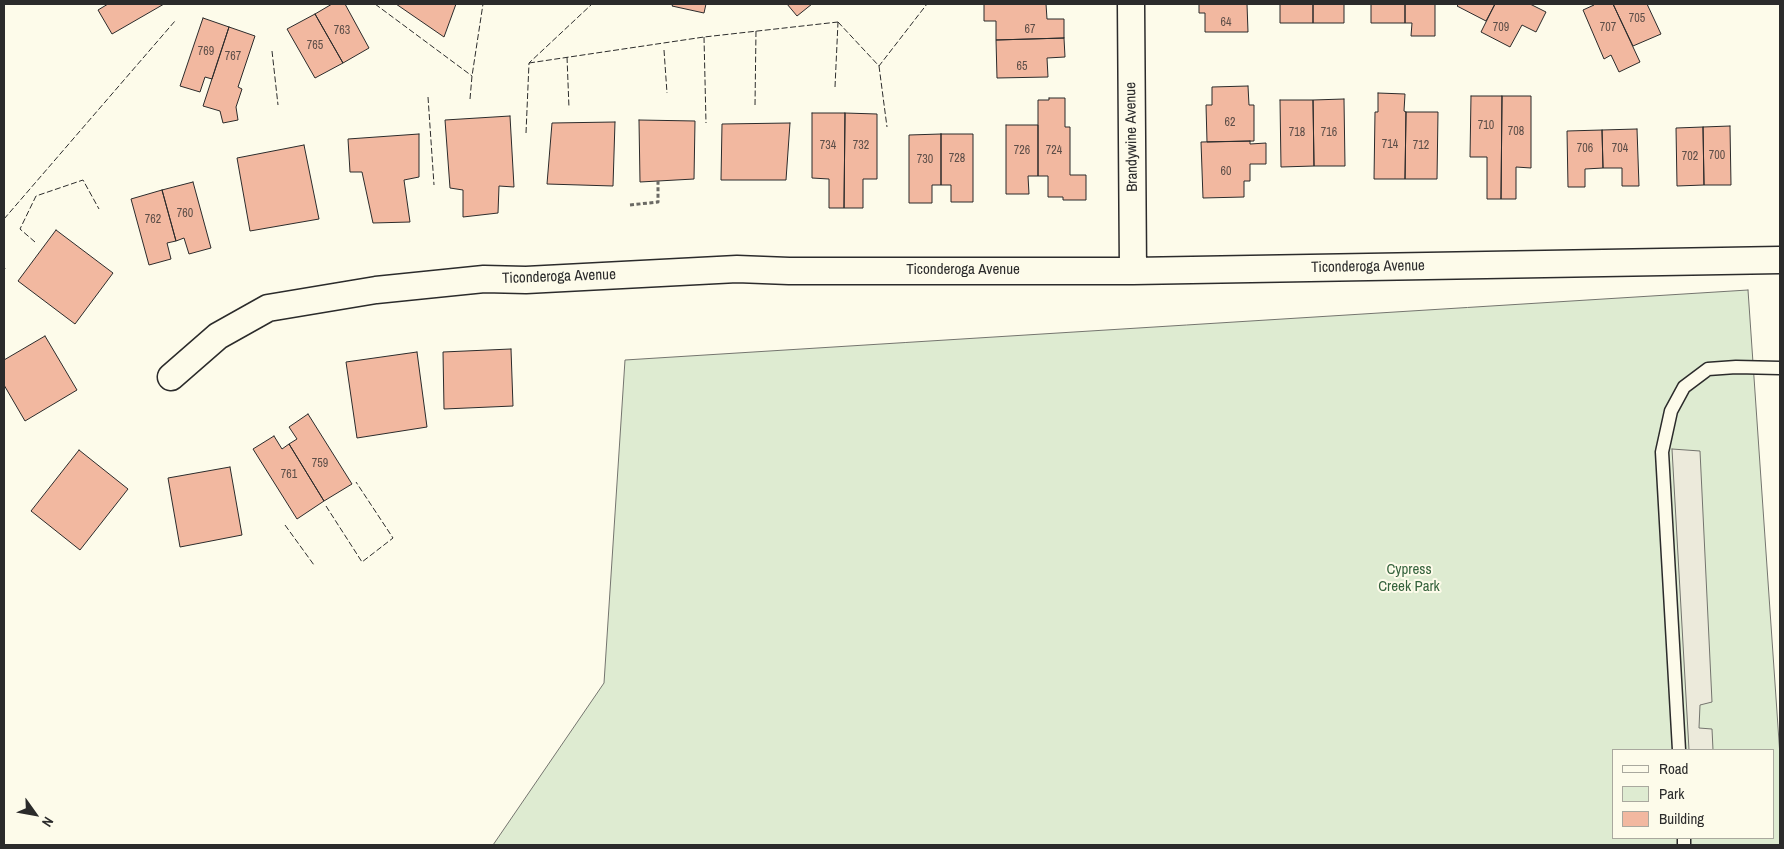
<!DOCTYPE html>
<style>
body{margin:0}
#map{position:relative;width:1784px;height:849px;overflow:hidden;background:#fdfbea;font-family:"Archivo Narrow",sans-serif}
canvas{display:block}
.frame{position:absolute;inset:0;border:5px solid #2b2b2b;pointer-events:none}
.legend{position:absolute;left:1612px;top:749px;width:162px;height:90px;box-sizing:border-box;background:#fdfbea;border:1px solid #a9a89e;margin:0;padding:6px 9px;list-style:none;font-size:15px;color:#2b2b2b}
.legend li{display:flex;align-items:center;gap:10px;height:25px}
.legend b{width:25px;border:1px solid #a9a89e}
.north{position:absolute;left:10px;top:789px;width:50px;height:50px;-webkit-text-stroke:4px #fdfbea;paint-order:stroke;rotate:122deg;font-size:14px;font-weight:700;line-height:20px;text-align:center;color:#2b2b2b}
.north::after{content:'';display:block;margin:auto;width:18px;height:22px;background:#2b2b2b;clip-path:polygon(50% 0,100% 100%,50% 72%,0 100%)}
</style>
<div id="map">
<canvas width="1784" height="849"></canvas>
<div class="frame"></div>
<ul class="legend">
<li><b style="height:6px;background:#fdfbea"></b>Road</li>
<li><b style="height:14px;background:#deebd1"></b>Park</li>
<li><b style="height:14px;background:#f2b8a0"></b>Building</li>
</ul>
<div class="north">N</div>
</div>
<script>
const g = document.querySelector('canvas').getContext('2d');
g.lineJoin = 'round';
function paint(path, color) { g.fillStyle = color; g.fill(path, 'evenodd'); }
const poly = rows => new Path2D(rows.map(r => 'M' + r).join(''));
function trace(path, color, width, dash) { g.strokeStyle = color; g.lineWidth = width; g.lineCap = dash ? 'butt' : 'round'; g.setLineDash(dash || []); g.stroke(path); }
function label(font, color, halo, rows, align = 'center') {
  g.font = font + ' "Archivo Narrow",sans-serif'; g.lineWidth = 4; g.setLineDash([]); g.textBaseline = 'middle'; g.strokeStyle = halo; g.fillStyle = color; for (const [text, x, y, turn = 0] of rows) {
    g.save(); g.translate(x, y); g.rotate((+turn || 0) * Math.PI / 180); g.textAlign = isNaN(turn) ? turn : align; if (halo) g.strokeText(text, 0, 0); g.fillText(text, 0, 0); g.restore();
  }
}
const green = poly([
 [1748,290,1780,756,1780,845,493,845,604,683,625,360,1748,290],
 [1613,750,1773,750,1773,838,1613,838,1613,750]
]);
paint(green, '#deebd1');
trace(green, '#74746e', 1);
const parking = poly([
 [1672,449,1700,451,1712,702,1700,705,1699,728,1712,729,1713,750,1689,750,1672,449]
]);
paint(parking, '#eceadb');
trace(parking, '#74746e', 1);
const building = poly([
 [108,4,164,4,112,34,98,10,108,4],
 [332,4,345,4,369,48,343,63,315,14,332,4],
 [396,4,456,4,444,37,396,4],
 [673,4,706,4,704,13,672,6,673,4],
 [787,4,812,4,797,16,787,4],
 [984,4,1046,4,1047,19,1064,19,1064,38,996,40,996,21,984,21,984,4],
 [1199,4,1247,4,1248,32,1205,32,1205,13,1199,13,1199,4],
 [1280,4,1313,4,1313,23,1280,23,1280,4],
 [1313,4,1344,4,1344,23,1313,23,1313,4],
 [1371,4,1405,4,1405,23,1371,23,1371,4],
 [1405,4,1435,4,1435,36,1411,36,1412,23,1405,23,1405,4],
 [1459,4,1495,4,1486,21,1457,6,1459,4],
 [1495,4,1530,4,1546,12,1536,32,1522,25,1510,47,1481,32,1495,4],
 [1593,4,1613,4,1640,62,1619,72,1611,55,1604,59,1583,10,1594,5,1593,4],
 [1613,4,1647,4,1661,34,1633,46,1613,4],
 [315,14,343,63,315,78,287,29,315,14],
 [203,18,229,27,212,79,205,77,200,92,180,86,203,18],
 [229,27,255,36,238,87,242,89,236,107,238,120,223,123,220,111,203,106,229,27],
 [1064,38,1065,57,1047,58,1048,77,997,78,996,40,1064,38],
 [1248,86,1249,105,1254,105,1254,141,1207,142,1206,105,1212,105,1212,87,1248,86],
 [1378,93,1405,94,1404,111,1406,112,1405,179,1374,179,1375,112,1378,112,1378,93],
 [1471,96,1502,96,1501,199,1487,199,1487,157,1470,157,1471,96],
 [1502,96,1531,96,1531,168,1516,167,1516,199,1501,199,1502,96],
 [1049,98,1065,98,1065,127,1070,127,1070,175,1086,175,1086,200,1063,200,1063,197,1048,197,1048,176,1038,176,1038,100,1049,100,1049,98],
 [1344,99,1345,166,1314,166,1313,100,1344,99],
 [1280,100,1313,100,1314,166,1281,167,1280,100],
 [1406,112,1438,112,1437,179,1405,179,1406,112],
 [812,113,845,113,844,208,829,208,829,179,812,178,812,113],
 [845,113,877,114,877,179,863,179,863,208,844,208,845,113],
 [510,116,514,187,499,186,498,213,463,217,463,190,450,188,445,120,510,116],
 [639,120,695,121,694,179,640,182,639,120],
 [615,122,613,186,547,184,552,123,615,122],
 [790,123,786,180,721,180,722,124,790,123],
 [1006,125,1038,125,1038,176,1028,176,1029,194,1006,194,1006,125],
 [1730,126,1731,185,1704,185,1703,127,1730,126],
 [1703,127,1704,185,1677,186,1676,128,1703,127],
 [1637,129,1639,186,1622,186,1622,168,1603,168,1602,130,1637,129],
 [1602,130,1603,168,1585,169,1585,187,1568,187,1567,131,1602,130],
 [419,134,419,177,404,180,410,222,373,223,362,172,350,172,348,139,419,134],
 [941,134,941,185,932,185,932,203,909,203,909,135,941,134],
 [941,134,973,134,973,202,951,202,951,185,941,185,941,134],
 [1250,141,1250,144,1266,143,1266,164,1250,164,1250,181,1244,181,1244,197,1203,198,1201,142,1250,141],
 [304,145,319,219,250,231,237,158,304,145],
 [193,182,211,248,189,254,184,238,176,241,162,190,193,182],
 [162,190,176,241,167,243,171,259,149,265,131,199,162,190],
 [56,230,113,273,75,324,18,281,56,230],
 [45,336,77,390,25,421,4,385,4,360,45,336],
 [511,349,513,406,444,409,443,352,511,349],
 [417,352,427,427,357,438,346,362,417,352],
 [308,414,352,484,324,501,289,444,297,439,289,427,308,414],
 [274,436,282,449,289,444,324,501,297,519,253,449,274,436],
 [79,450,128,489,80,550,31,511,79,450],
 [230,467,242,535,180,547,168,478,230,467]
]);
paint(building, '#f2b8a0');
trace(building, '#2b2b2b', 1);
const lane = poly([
 [1679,750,1662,452,1671,411,1684,387,1708,369,1736,367,1780,368],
 [1684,838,1684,845]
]);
const street = poly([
 [1131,4,1133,271],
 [171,377,218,336,268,308,376,290,484,279,526,280,737,269,789,271,1133,271,1780,260]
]);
trace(lane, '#2b2b2b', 15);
trace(street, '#2b2b2b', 29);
trace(poly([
 [630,205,658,202,658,181]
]), '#6a6964', 3, [4, 2.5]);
trace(lane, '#fdfbea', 12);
trace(street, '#fdfbea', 26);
trace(poly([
 [375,4,472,76],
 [838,22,879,66,927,4],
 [704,37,706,123],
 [664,50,667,93],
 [272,51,278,105],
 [567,57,569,108],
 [529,63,704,37,838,22],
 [879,66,887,127],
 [835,87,838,22],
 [428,97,434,185],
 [470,99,472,76,483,4],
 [755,105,756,31],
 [526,133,529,63,592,4],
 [4,219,175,21],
 [35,242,20,229,36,196,83,180,99,209],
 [4,266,5,269],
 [4,466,5,466],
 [326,506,362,562,393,538,356,482],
 [285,525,314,565]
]), '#2b2b2b', 1, [6, 2.5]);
label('12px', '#5d4e48', null, [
 ["705",1637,19],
 ["64",1226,23],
 ["709",1501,28],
 ["707",1608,28],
 ["67",1030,30],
 ["763",342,31],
 ["765",315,46],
 ["769",206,52],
 ["767",233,57],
 ["65",1022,67],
 ["62",1230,123],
 ["710",1486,126],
 ["708",1516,132],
 ["718",1297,133],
 ["716",1329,133],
 ["714",1390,145],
 ["734",828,146],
 ["732",861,146],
 ["712",1421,146],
 ["706",1585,149],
 ["704",1620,149],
 ["726",1022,151],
 ["724",1054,151],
 ["700",1717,156],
 ["702",1690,157],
 ["728",957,159],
 ["730",925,160],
 ["60",1226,172],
 ["760",185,214],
 ["762",153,220],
 ["759",320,464],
 ["761",289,475]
]);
label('15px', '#2b2b2b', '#fdfbea', [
 ["Brandywine Avenue",1132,137,-91],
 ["Ticonderoga Avenue",1368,267,-1],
 ["Ticonderoga Avenue",963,270],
 ["Ticonderoga Avenue",559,277,-2]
]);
label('15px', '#34623c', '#fdfbea', [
 ["Cypress",1409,570],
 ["Creek Park",1409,587]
]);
</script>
